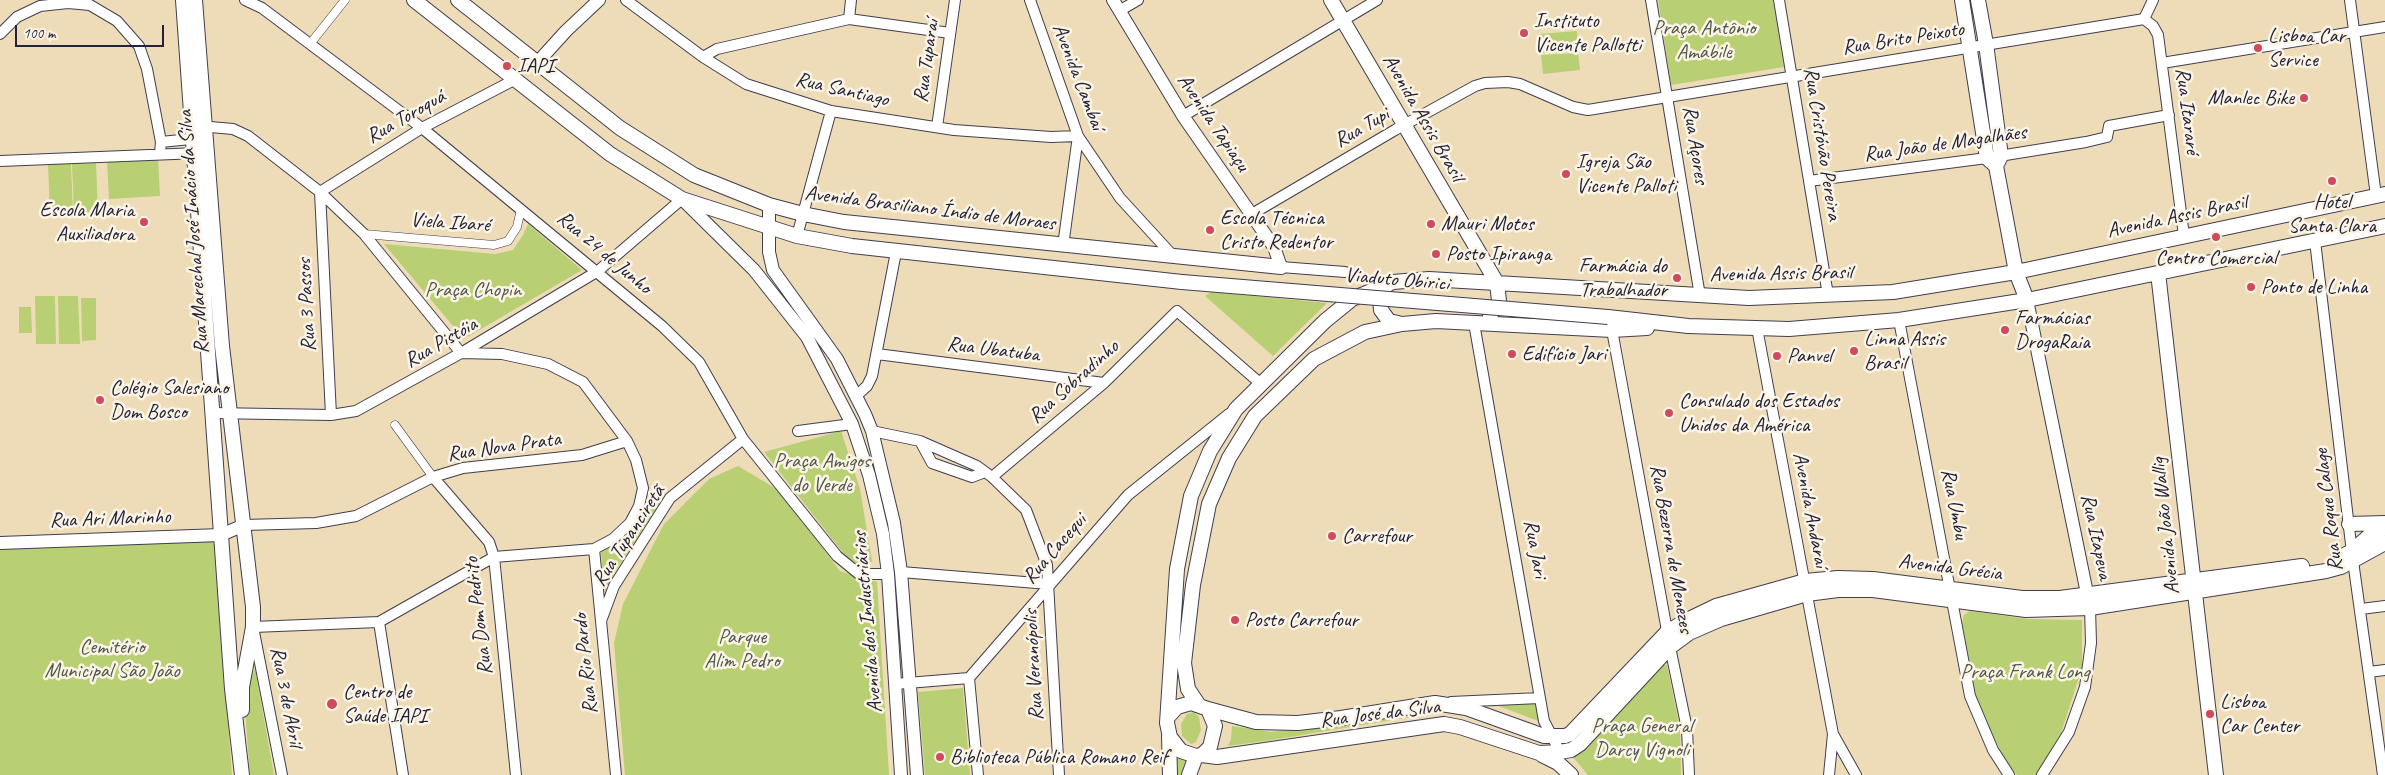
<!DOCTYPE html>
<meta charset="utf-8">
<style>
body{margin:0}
#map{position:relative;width:2385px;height:775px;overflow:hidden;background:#eedcb9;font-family:Caveat,sans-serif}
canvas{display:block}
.scale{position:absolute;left:15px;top:25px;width:149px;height:22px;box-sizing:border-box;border:2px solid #22223b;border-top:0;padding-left:6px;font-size:15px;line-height:18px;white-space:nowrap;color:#22223b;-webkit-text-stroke:4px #fcf5e5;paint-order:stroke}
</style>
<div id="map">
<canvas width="2385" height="775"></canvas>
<div class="scale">100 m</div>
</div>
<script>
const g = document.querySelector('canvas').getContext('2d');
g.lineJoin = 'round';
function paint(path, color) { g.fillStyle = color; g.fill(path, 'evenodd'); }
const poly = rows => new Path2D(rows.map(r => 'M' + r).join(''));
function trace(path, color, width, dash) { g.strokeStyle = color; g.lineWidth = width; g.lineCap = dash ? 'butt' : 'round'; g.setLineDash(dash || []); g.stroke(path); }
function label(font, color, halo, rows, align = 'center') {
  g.font = font + ' Caveat,sans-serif'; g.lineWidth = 5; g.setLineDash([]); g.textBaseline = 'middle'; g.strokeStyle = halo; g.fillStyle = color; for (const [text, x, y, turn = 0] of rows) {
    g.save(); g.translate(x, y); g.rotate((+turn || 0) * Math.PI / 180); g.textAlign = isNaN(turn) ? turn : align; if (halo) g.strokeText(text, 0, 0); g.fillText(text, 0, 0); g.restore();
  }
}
paint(poly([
 [1658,0,1773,0,1784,67,1671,85],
 [1577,31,1578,50,1541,53,1539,34],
 [1578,53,1580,70,1543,74,1541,55],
 [158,158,160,196,109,199,107,161],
 [96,163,98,212,74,213,72,164],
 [48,164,71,164,73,213,50,214],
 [528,224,582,270,464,339,384,244,495,254,513,250,523,235],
 [1211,292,1327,303,1273,356,1205,296],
 [35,296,55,296,56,344,36,344],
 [58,296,78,296,80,344,59,344],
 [81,298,96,298,96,340,82,341],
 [19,307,31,307,32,333,19,333],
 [841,431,860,489,872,561,866,569,847,558,764,452],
 [738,466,780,491,840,571,877,582,889,775,625,775,614,643,623,604,664,524,709,479],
 [644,496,647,501,659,504,611,578,605,595,601,552,618,542,634,524],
 [215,541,232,775,0,775,0,549],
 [1970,611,2028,619,2082,620,2082,668,2061,733,2036,775,2017,775,2009,767,1977,704,1962,623,1964,615],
 [1661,664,1667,665,1680,729,1681,775,1588,775,1573,757],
 [255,668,274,775,250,775,244,697],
 [963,688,970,775,925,775,918,692],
 [1537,702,1538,721,1496,705,1496,704],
 [1194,712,1199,717,1201,730,1196,742,1191,744,1182,736,1181,724,1187,714],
 [1429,714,1272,740,1228,746,1231,739,1232,726,1271,732],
 [1173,749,1186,760,1181,775,1174,775]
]), '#b8cf74');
const pedestrian = poly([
 [310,44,345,0],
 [364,234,494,245,508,241,517,227,521,209],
 [395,425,433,477]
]);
const minor = poly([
 [245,0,262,8,422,128,662,326,699,362,743,439,837,556,859,574,888,574],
 [626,0,703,57,746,84,831,111,954,130,1051,137,1078,136],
 [1030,0,1078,136,1120,198,1174,257],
 [1651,0,1700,296],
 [1779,0,1828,295],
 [2350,0,2376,196],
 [1119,11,1138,0],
 [849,19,851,0],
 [2144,19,2153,26,2158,35,2184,236],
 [2144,19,2153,0],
 [0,34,17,17,40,6,68,3,90,5,117,21,139,46,147,69,161,142,160,153],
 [703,57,717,49,849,19,950,33],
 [2162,63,2385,27],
 [1183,116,1377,0],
 [199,126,233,129,248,136,320,192,364,234,461,353],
 [937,127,955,0],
 [161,142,200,138],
 [0,161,199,153],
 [1809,181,1987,158,2086,142,2107,137,2109,126,2169,115],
 [1252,214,1395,130,1475,86,1485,83,1508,82,1520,84,1573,107,1588,110,2144,19],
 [797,236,831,111],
 [2315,241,2353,561,2383,775],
 [1063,246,1078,136],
 [1281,267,1345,272],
 [1899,320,1970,696,1993,750,2009,775],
 [1474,323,1544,721,1560,752],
 [1757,328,1833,734,1829,775],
 [1612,330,1670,647,1687,729,1689,775],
 [877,354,1104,383],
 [856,396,867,386,872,376,896,252],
 [212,413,331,415,356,411,461,353,598,271,682,199],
 [331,415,320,192,422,128,514,80],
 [798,431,852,424],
 [872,431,920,441,977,466,992,477,1026,510,1047,565,1059,775],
 [920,441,932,463,972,477,985,472],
 [433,477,489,542,494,557,516,775],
 [992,477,1104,383,1177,311,1261,384],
 [244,525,316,523,356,516,433,477,463,468,582,455,627,441],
 [594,549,616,775],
 [901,572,1049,584],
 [2361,609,2385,606],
 [601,621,614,586,670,498,743,439],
 [379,622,403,775],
 [2369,672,2385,670],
 [969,678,978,775],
 [895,684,969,678,1128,495,1229,414],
 [1451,702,1540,698],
 [1833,734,1856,775],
 [282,775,253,627,379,622,494,557,594,549,613,539,630,523,639,506,643,488,636,460,627,441,583,382,548,364,502,354,461,353],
 [2042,775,2069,732,2085,687,2091,643,2090,608]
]);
const tertiary = poly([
 [1113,0,1183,116,1274,247,1281,267],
 [537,63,566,31,599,0],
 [682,199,754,270,807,337,852,424,869,475,883,534,888,574,901,775],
 [769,205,769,252,773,270,837,359,865,414,872,431,894,523,901,572,917,775],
 [2027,300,2089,603],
 [0,543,221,535,244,525]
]);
const secondary = poly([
 [183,0,232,689,242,775],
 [195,0,222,346,253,607,253,627,242,687,242,710],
 [414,0,610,154,682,199,797,236,852,246,1182,282],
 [458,0,620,128,694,175,769,205,803,214,844,222,1281,267],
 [1331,0,1497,283,1499,301,1490,316],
 [1962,0,1987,158,1996,166],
 [1978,0,1986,44,2001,156,1996,166,2016,272,2027,300],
 [2158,273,2216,775],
 [1385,288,1380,297,1381,310,1389,321,1402,324],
 [1608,317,1688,326,1789,329,1899,320,2027,300,2385,226],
 [2349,524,2385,523],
 [2337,559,2352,551,2369,536,2385,528],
 [1198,704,1188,689,1184,663,1193,585,1209,504,1229,458,1255,416,1314,359,1365,332,1402,324,1436,321,1612,330,1647,328],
 [1208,709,1256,722,1298,723,1341,718,1435,703,1466,708,1544,736,1565,736,1570,734,1667,632,1687,620,1716,606,1805,581,1838,578,1873,579,2022,598,2060,598,2302,566],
 [1168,717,1177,707,1191,703,1208,709,1215,726,1210,747,1202,755,1196,756,1181,751,1170,737,1167,723,1177,569,1191,496,1210,451,1236,409,1325,321,1352,299,1393,282,1429,279,1749,298,1893,292,2016,272,2385,194],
 [1169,736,1170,775],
 [1202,755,1217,757,1444,724,1460,727,1539,753,1560,752,1571,750,1580,744,1670,647,1689,633,1721,619,1807,594,1838,590,1873,590,2026,610,2090,608,2326,571,2341,567,2385,543],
 [1542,755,1558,763,1571,775],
 [1189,775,1196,756]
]);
trace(pedestrian, '#413e4e', 9);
trace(minor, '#413e4e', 12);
trace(tertiary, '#413e4e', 14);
trace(secondary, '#413e4e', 16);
trace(pedestrian, '#fff', 8);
trace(minor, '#fff', 10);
trace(tertiary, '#fff', 12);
trace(secondary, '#fff', 14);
const secondaryBridge = poly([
 [1182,282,1608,317]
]);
trace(secondaryBridge, '#413e4e', 16, []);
trace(secondaryBridge, '#fff', 14);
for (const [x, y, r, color] of [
 [1524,33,5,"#d1495b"],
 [2258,48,5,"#d1495b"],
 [507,66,5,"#d1495b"],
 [2304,98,5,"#d1495b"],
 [1566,174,5,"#d1495b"],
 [2332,181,5,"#d1495b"],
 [144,222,5,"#d1495b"],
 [1431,224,5,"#d1495b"],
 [1210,230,5,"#d1495b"],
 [2216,237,5,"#d1495b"],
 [1436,254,5,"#d1495b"],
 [1677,278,5,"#d1495b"],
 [2251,287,5,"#d1495b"],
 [2005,330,5,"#d1495b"],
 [1854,351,5,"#d1495b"],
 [1512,354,5,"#d1495b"],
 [1777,356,5,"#d1495b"],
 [100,400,5,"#d1495b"],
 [1669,413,5,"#d1495b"],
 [1332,536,5,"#d1495b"],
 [1235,620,5,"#d1495b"],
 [332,704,6,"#d1495b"],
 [2210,714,5,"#d1495b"],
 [940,757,5,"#d1495b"]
]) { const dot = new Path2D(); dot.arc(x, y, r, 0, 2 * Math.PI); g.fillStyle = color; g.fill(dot); trace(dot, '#fcf5e5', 2); }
label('21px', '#22223b', '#fcf5e5', [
 ["Instituto",1534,21],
 ["Vicente Pallotti",1534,45],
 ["Lisboa Car",2268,36],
 ["Service",2268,60],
 ["IAPI",517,66],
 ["Manlec Bike",2294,98,"right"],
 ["Igreja São",1576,162],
 ["Vicente Palloti",1576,186],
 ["Hotel",2332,202,"center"],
 ["Santa Clara",2332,226,"center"],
 ["Escola Maria",134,210,"right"],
 ["Auxiliadora",134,234,"right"],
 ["Escola Técnica",1220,218],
 ["Cristo Redentor",1220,242],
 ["Mauri Motos",1441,224],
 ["Posto Ipiranga",1446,254],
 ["Centro Comercial",2216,258,"center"],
 ["Farmácia do",1667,266,"right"],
 ["Trabalhador",1667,290,"right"],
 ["Ponto de Linha",2261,287],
 ["Farmácias",2015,318],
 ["DrogaRaia",2015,342],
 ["Linna Assis",1864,339],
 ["Brasil",1864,363],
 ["Edifício Jari",1522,354],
 ["Panvel",1787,356],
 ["Colégio Salesiano",110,388],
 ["Dom Bosco",110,412],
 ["Consulado dos Estados",1679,401],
 ["Unidos da América",1679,425],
 ["Carrefour",1342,536],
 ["Posto Carrefour",1245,620],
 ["Centro de",343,692],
 ["Saúde IAPI",343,716],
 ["Lisboa",2220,702],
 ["Car Center",2220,726],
 ["Biblioteca Pública Romano Reif",950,757]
], 'left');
label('21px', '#4f564c', '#fcf5e5', [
 ["Praça Antônio",1704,28],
 ["Amábile",1704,52],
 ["Praça Chopin",473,290],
 ["Praça Amigos",822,461],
 ["do Verde",822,485],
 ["Parque",742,637],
 ["Alim Pedro",742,661],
 ["Cemitério",112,647],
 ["Municipal São João",112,671],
 ["Praça Frank Long",2025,672],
 ["Praça General",1642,726],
 ["Darcy Vignoli",1642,750]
]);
label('21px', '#22223b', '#fcf5e5', [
 ["Rua Brito Peixoto",1903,39,-9],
 ["Rua Tuparaí",927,61,-82],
 ["Avenida Cambaí",1078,77,69],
 ["Rua Santiago",842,90,13],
 ["Rua Itararé",2187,111,83],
 ["Rua Toroquá",406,117,-30],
 ["Avenida Assis Brasil",1423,118,60],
 ["Avenida Tapiaçu",1213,123,56],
 ["Rua Tupi",1362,128,-30],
 ["Rua Cristóvão Pereira",1822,144,81],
 ["Rua João de Magalhães",1945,144,-8],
 ["Rua Açores",1695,145,81],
 ["Avenida Brasiliano Índio de Moraes",930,209,7],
 ["Avenida Assis Brasil",2177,217,-12],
 ["Viela Ibaré",450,223,4],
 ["Rua Marechal José Inácio da Silva",194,232,-94],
 ["Rua 24 de Junho",604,253,40],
 ["Avenida Assis Brasil",1781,274,-1],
 ["Viaduto Obirici",1397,280,5],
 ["Rua 3 Passos",307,305,-93],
 ["Rua Pistóia",441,343,-30],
 ["Rua Ubatuba",993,350,7],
 ["Rua Sobradinho",1074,382,-42],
 ["Rua Nova Prata",504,447,-8],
 ["Rua Umbu",1954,504,79],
 ["Avenida Andaraí",1810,510,79],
 ["Rua Roque Calage",2329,510,-97],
 ["Rua Ari Marinho",110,519,-2],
 ["Avenida João Wallig",2166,526,-96],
 ["Rua Tupanciretã",629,536,-57],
 ["Rua Itapeva",2096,537,78],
 ["Rua Cacequi",1055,549,-49],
 ["Rua Jari",1535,549,80],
 ["Rua Bezerra de Menezes",1671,549,80],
 ["Avenida Grécia",1950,568,7],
 ["Rua Dom Pedrito",479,616,-97],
 ["Avenida dos Industriários",868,622,-95],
 ["Rua Rio Pardo",586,664,-96],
 ["Rua Veranópolis",1034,665,-93],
 ["Rua 3 de Abril",286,697,79],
 ["Rua José da Silva",1380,714,-7]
]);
</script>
